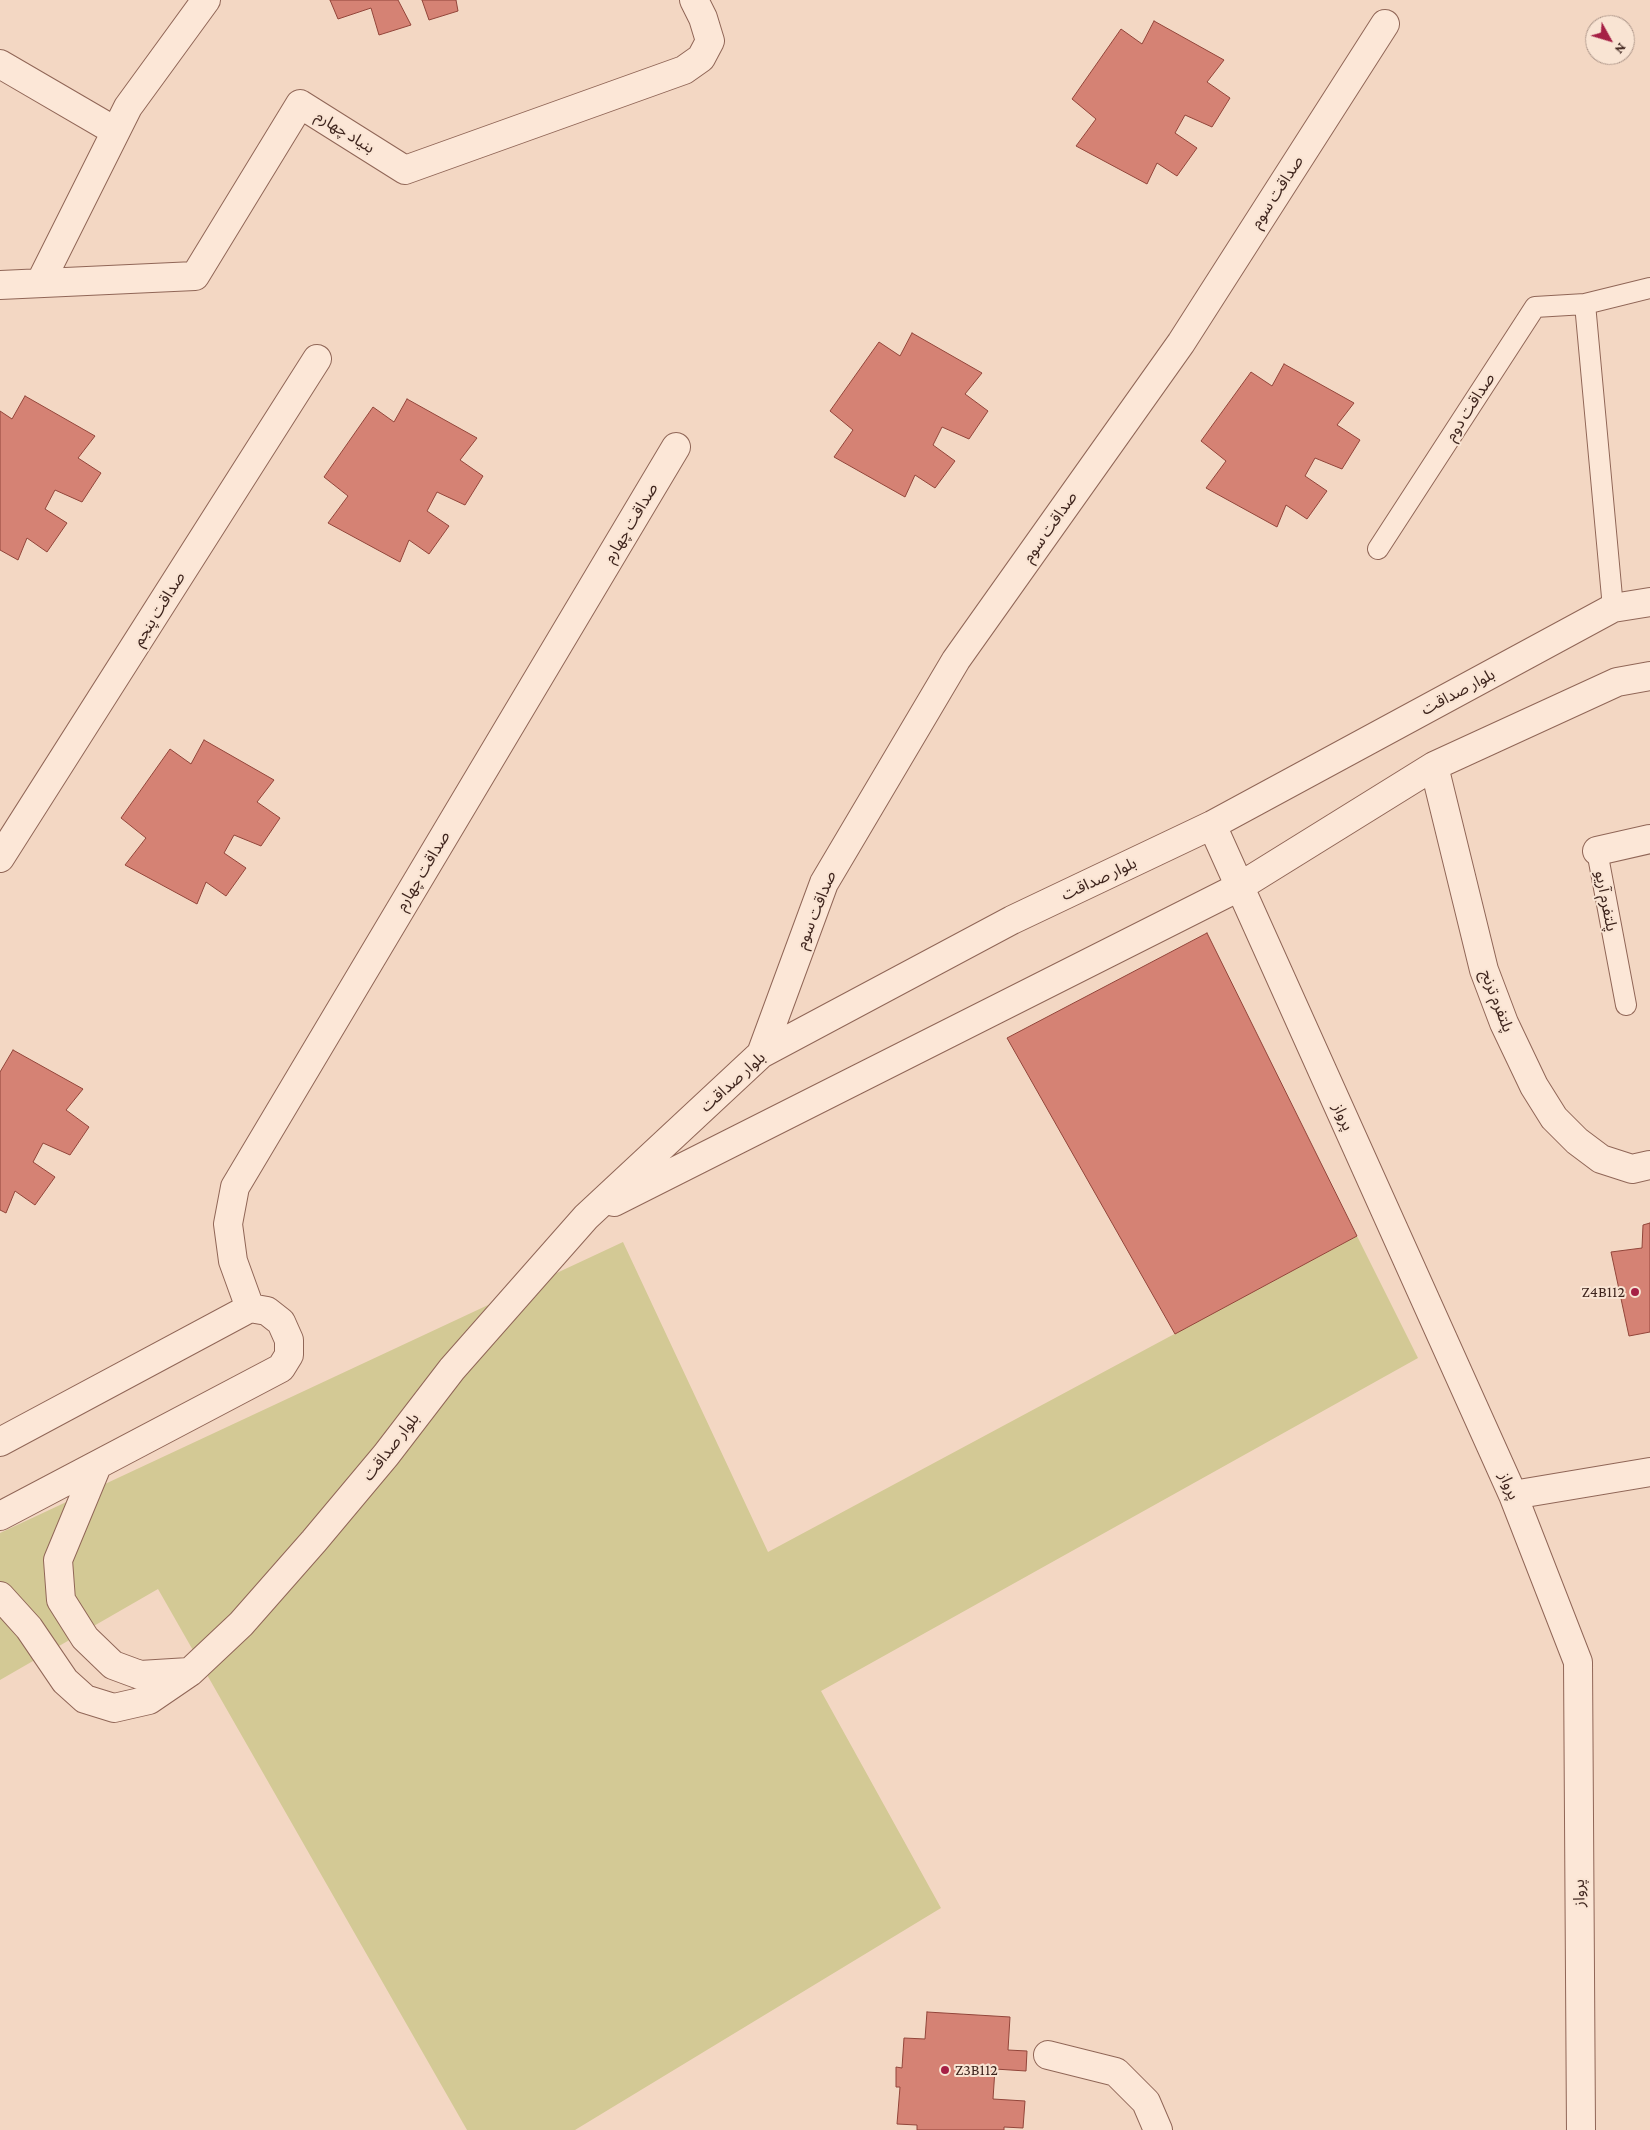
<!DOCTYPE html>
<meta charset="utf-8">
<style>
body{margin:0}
#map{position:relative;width:1650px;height:2130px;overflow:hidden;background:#f3d7c3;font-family:"Crimson Pro",serif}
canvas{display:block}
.north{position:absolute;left:1585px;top:15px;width:50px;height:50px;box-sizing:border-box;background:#f9e4d3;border:1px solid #ae978a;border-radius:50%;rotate:129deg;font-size:14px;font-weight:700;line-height:20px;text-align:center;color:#3e241d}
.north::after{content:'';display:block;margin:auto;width:18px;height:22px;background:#a62045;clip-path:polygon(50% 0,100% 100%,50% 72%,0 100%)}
</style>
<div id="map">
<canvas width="1650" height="2130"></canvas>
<div class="north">N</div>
</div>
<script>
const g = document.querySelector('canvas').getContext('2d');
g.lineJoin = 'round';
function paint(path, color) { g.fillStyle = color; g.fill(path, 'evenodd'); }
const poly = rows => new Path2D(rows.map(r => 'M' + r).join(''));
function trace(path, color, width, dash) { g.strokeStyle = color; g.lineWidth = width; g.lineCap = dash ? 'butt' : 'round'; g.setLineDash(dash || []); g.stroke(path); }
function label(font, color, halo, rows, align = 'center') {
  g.font = font + ' "Crimson Pro","Noto Sans Arabic",serif'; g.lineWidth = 4; g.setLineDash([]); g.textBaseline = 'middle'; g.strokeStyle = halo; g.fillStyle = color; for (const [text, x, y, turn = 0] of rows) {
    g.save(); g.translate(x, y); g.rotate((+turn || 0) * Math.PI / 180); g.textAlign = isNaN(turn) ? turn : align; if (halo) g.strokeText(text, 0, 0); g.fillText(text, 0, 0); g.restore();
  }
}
paint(poly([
 [1357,1236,1418,1358,821,1691,941,1908,575,2130,467,2130,158,1589,0,1680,0,1533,623,1242,768,1552]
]), '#d3c995');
const building = poly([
 [330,0,398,0,411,25,379,35,371,8,338,19,330,0],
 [422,0,456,0,458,11,429,20,422,0],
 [1154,21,1224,60,1207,82,1230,98,1212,127,1185,115,1175,133,1197,148,1177,176,1157,163,1147,184,1076,146,1096,119,1072,99,1121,29,1142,44,1154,21],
 [912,333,982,373,965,394,988,411,969,439,942,427,933,445,955,461,935,488,915,475,905,497,834,457,853,430,830,411,879,342,900,356,912,333],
 [1284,364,1354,403,1337,425,1360,440,1342,469,1315,458,1305,476,1327,491,1307,519,1286,505,1277,527,1206,488,1226,461,1201,441,1251,372,1272,386,1284,364],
 [25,396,95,436,78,458,101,473,82,502,55,490,45,509,67,523,47,552,27,538,18,560,0,550,0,411,12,419,25,396],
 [407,399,477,438,460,460,483,476,465,505,437,492,427,511,449,526,429,554,409,540,400,562,328,523,348,496,324,477,373,407,394,422,407,399],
 [204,740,274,780,257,802,280,818,261,846,234,835,224,853,246,868,226,896,206,882,197,904,125,865,146,838,121,818,170,749,191,764,204,740],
 [1207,933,1357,1236,1175,1334,1007,1038,1207,933],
 [13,1050,83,1089,66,1110,89,1127,70,1155,43,1143,33,1162,55,1177,35,1205,15,1191,6,1213,0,1210,0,1072,13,1050],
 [1650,1223,1650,1332,1629,1336,1611,1252,1642,1248,1643,1225,1650,1223],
 [927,2012,1010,2017,1008,2050,1027,2051,1026,2071,995,2069,993,2099,1025,2101,1023,2128,1004,2127,1004,2130,917,2130,917,2125,897,2124,900,2087,896,2087,896,2067,902,2068,904,2038,925,2039,927,2012]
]);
paint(building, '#d58274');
trace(building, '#92453a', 1);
const lane = poly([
 [1585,304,1613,608],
 [1378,549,1535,307,1585,304,1650,288],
 [1597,851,1626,1005]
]);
const street = poly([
 [0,64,115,131],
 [40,283,128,107,206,0],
 [0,285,195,276,300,104,405,170,684,70,701,58,710,41,703,18,694,0],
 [1434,766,1484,970,1504,1023,1534,1086,1554,1118,1577,1141,1601,1159,1632,1169,1650,1165],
 [1212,825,1513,1495,1578,1662,1581,2130],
 [1597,851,1650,839],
 [0,858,317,359],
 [761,1054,824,883,956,660,1181,343,1385,24],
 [614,1202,1239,887,1434,766,1617,682,1650,676],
 [250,1308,233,1261,228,1224,235,1187,676,447],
 [0,1442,250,1308,267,1311,281,1322,289,1340,289,1355,281,1368,0,1516],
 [97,1466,58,1560,61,1600,85,1638,113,1665,140,1675,189,1672],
 [1513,1495,1650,1472],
 [0,1596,29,1628,65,1681,85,1699,114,1708,149,1700,190,1672,241,1624,314,1541,386,1455,452,1369,586,1217,761,1054,1012,920,1212,825,1613,608,1650,602],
 [1048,2055,1116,2072,1146,2102,1158,2130]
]);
trace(lane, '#906657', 22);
trace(street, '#906657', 30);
trace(lane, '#fce7d7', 20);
trace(street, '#fce7d7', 28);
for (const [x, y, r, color] of [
 [1635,1292,5,"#a62045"],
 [945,2070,5,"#a62045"]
]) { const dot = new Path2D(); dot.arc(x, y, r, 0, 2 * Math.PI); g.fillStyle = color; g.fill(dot); trace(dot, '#f9e4d3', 2); }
label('16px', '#3e241d', '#f9e4d3', [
 ["بنیاد چهارم",345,132,32],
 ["صداقت سوم",1277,192,-57],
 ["صداقت دوم",1470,407,-57],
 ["صداقت چهارم",631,523,-59],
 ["صداقت سوم",1050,527,-55],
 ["صداقت پنجم",159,609,-58],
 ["بلوار صداقت",1458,692,-28],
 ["صداقت چهارم",423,871,-59],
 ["بلوار صداقت",1099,879,-25],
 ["پلتفرم آریو",1606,901,79],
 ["صداقت سوم",816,910,-68],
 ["پلتفرم ترنج",1497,1001,69],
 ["بلوار صداقت",733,1082,-42],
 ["پرواز",1343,1117,66],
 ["بلوار صداقت",391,1447,-52],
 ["پرواز",1509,1486,67],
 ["پرواز",1579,1893,-90]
]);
label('16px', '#3e241d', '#f9e4d3', [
 ["Z4B112",1625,1292],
 ["Z3B112",955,2070,"left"]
], 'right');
</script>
